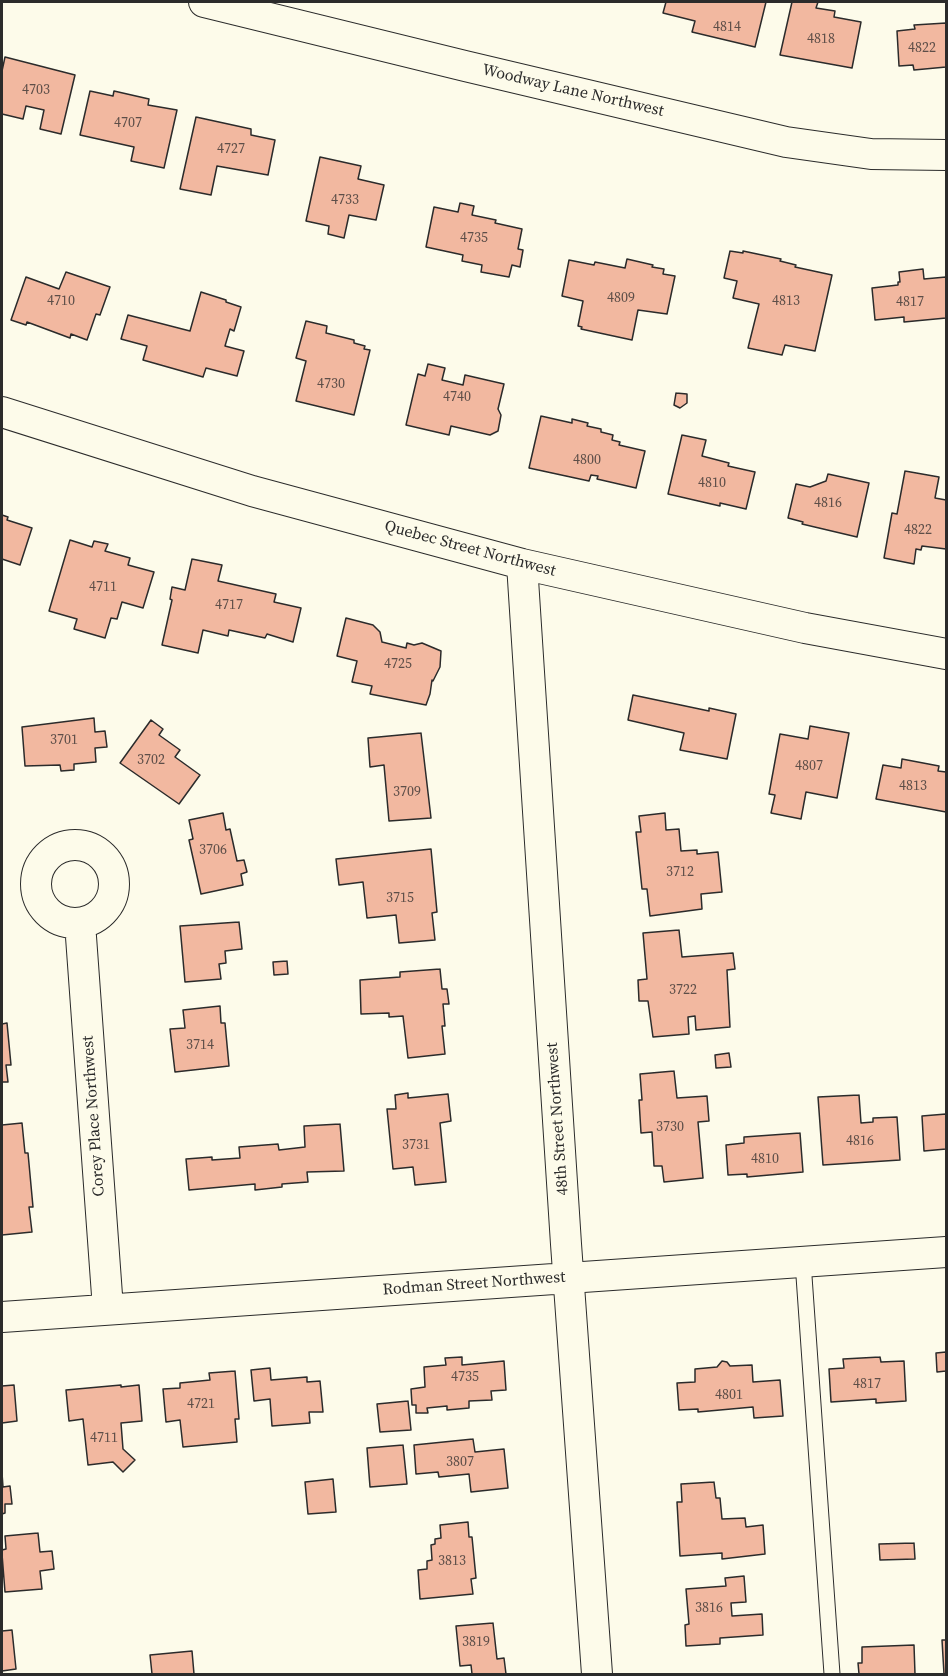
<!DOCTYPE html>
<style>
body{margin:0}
#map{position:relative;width:948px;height:1676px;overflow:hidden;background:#fdfbea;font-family:"Source Serif 4",serif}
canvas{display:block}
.frame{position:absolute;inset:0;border:3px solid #2b2b2b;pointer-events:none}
</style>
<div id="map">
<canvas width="948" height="1676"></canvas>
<div class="frame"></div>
</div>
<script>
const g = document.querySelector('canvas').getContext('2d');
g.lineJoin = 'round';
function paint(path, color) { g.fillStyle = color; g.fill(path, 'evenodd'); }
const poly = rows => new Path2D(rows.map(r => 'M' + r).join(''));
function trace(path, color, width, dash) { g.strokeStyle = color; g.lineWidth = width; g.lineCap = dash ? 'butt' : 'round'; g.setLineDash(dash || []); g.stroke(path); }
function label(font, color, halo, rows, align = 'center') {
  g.font = font + ' "Source Serif 4",serif'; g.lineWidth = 4.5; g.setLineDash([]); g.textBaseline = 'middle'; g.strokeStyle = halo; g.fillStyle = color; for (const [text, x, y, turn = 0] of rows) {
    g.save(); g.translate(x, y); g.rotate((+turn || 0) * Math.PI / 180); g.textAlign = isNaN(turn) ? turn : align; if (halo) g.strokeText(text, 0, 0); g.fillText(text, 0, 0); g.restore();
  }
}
const building = poly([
 [666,2,766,2,755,47,692,32,695,21,663,13,666,2],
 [792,2,818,2,816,8,835,11,834,17,861,22,852,68,780,55,792,2],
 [946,23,946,67,914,70,913,65,899,66,897,31,915,29,914,25,946,23],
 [5,57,75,75,61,134,40,129,44,110,26,106,23,119,2,114,2,71,5,57],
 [90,91,113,96,114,91,149,99,148,105,177,110,164,168,131,161,134,147,80,135,90,91],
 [196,117,251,129,251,135,275,140,268,175,217,166,211,195,180,189,196,117],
 [320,157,361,166,358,179,384,185,376,220,349,215,344,238,328,234,329,226,306,221,320,157],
 [460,203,474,206,472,215,496,220,495,223,522,229,518,249,523,250,520,267,512,265,509,277,481,272,482,265,462,261,463,255,426,247,434,207,458,212,460,203],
 [730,251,743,253,743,251,781,259,780,261,796,265,795,267,832,275,815,351,785,345,782,355,748,348,759,304,733,298,737,281,724,278,730,251],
 [627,259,653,265,652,267,664,269,663,274,675,276,667,314,638,310,632,340,581,329,582,327,578,326,583,301,562,296,569,260,594,265,595,262,625,268,627,259],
 [923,269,924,279,946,277,946,318,904,322,904,317,875,320,872,288,898,285,898,282,900,282,899,272,923,269],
 [66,272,110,287,100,315,96,314,87,340,71,334,70,338,27,322,26,325,11,320,26,277,59,289,66,272],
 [201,292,226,300,226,302,241,307,234,331,230,329,225,346,244,351,237,376,206,368,203,377,143,360,147,346,121,339,128,315,190,331,201,292],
 [306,321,327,326,326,333,354,340,354,343,365,346,364,349,370,350,354,415,296,401,306,361,296,358,306,321],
 [428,364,445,368,442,380,463,385,465,375,504,384,498,409,501,415,498,431,490,435,451,426,449,435,406,425,418,374,425,376,428,364],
 [676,393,687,394,687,403,680,408,674,405,676,393],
 [541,416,572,423,572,419,588,423,587,426,601,429,601,432,613,435,612,440,620,442,619,445,645,451,636,488,597,479,598,476,591,475,589,481,529,468,541,416],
 [682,435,706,440,702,456,729,463,728,466,755,472,746,509,720,503,720,506,668,494,682,435],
 [905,471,939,477,935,498,946,500,946,549,922,546,921,550,916,549,914,564,884,558,892,513,897,514,905,471],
 [828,474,869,483,857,537,802,524,803,522,788,518,796,484,810,487,826,481,828,474],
 [2,515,8,517,7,520,32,528,20,565,2,559,2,515],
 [70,540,92,547,94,541,108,544,105,551,130,558,128,565,154,572,143,608,122,602,117,619,111,618,105,638,74,629,77,619,49,611,70,540],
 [192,559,222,565,218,581,276,594,274,602,301,608,293,642,267,634,265,638,229,630,228,636,203,630,198,653,162,645,172,600,170,599,172,587,185,590,192,559],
 [346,618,373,625,380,632,382,642,406,648,407,643,414,645,422,643,441,651,440,667,433,681,432,680,430,694,426,705,370,694,372,686,352,682,357,661,337,656,346,618],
 [633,695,709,711,709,708,736,714,727,759,680,750,684,733,628,720,633,695],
 [94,718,95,732,105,731,107,747,95,748,96,762,74,764,74,770,61,771,60,765,25,766,22,727,94,718],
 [151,720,163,729,159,735,180,750,175,757,200,775,179,804,120,763,151,720],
 [810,726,849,733,837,798,806,792,801,819,771,813,775,795,769,794,780,734,808,739,810,726],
 [421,733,431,818,389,821,384,765,370,767,368,738,421,733],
 [902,759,939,766,938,771,946,772,946,812,876,799,883,765,901,768,902,759],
 [223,813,226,830,230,829,237,861,244,860,247,872,241,874,243,885,201,894,189,840,193,839,189,820,223,813],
 [665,813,666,830,679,829,681,851,697,850,697,854,718,852,722,892,701,894,702,909,650,916,647,889,642,889,636,832,641,832,639,816,665,813],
 [431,849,437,912,432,913,435,940,399,943,396,915,367,918,363,882,339,885,336,859,431,849],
 [239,922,242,949,225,951,226,963,219,964,221,979,185,982,180,926,239,922],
 [679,930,682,957,733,953,735,969,727,970,730,1027,696,1030,695,1016,688,1017,689,1034,653,1037,648,1001,639,1001,638,980,647,979,643,933,679,930],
 [287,961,288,974,274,975,273,962,287,961],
 [440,969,442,989,447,989,449,1004,443,1004,445,1026,442,1026,445,1054,408,1058,403,1016,389,1017,389,1013,361,1014,360,980,400,977,400,972,440,969],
 [220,1006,221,1023,225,1023,229,1066,175,1072,170,1029,185,1028,183,1010,220,1006],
 [7,1023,11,1065,6,1065,8,1082,2,1082,2,1024,7,1023],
 [729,1053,731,1067,716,1068,715,1055,729,1053],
 [674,1071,677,1098,707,1096,709,1121,698,1122,703,1178,664,1182,662,1166,654,1166,652,1132,641,1133,639,1100,642,1100,640,1074,674,1071],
 [408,1093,408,1098,448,1094,451,1121,440,1123,446,1182,415,1185,413,1167,393,1169,387,1109,396,1109,395,1095,408,1093],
 [859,1095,861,1123,873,1122,873,1118,897,1117,900,1160,823,1165,818,1097,859,1095],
 [946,1114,946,1149,924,1151,922,1116,946,1114],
 [22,1123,25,1153,28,1153,33,1207,29,1207,32,1232,2,1235,2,1125,22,1123],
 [340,1124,344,1171,307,1172,308,1182,282,1184,282,1187,255,1190,255,1184,189,1190,186,1159,212,1157,212,1160,240,1158,239,1147,278,1144,279,1150,305,1147,304,1126,340,1124],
 [800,1133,803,1172,747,1177,747,1174,728,1175,726,1145,744,1143,744,1137,800,1133],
 [946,1352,946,1371,937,1372,936,1353,946,1352],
 [462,1357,462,1365,504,1361,506,1390,491,1391,492,1400,469,1401,469,1408,447,1410,447,1406,427,1408,428,1413,416,1413,416,1405,412,1405,411,1389,425,1387,424,1367,446,1365,445,1358,462,1357],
 [880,1357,881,1362,904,1361,906,1401,876,1403,876,1399,831,1402,829,1369,844,1368,843,1359,880,1357],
 [722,1361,727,1362,730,1366,752,1365,753,1382,780,1380,783,1416,754,1418,753,1407,698,1412,698,1409,679,1410,677,1383,695,1382,695,1369,717,1367,722,1361],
 [270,1368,271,1380,307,1377,307,1382,320,1381,323,1412,309,1412,310,1423,272,1426,270,1399,254,1401,251,1370,270,1368],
 [235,1371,239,1419,235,1419,237,1442,183,1447,180,1420,166,1422,163,1389,180,1388,180,1383,210,1380,209,1373,235,1371],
 [14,1385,17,1421,2,1423,2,1386,14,1385],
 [121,1385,121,1387,139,1385,142,1421,121,1423,123,1449,135,1460,123,1472,113,1462,88,1465,83,1419,69,1421,66,1390,121,1385],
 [408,1401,411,1430,380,1432,377,1404,408,1401],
 [473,1439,475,1452,504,1449,508,1488,471,1492,469,1474,439,1477,438,1472,416,1474,414,1445,473,1439],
 [403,1445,407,1484,370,1487,367,1448,403,1445],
 [2,1473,3,1487,10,1486,12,1504,5,1504,5,1513,2,1514,2,1473],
 [333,1479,336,1512,308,1514,305,1482,333,1479],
 [714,1482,716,1498,720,1498,722,1519,745,1518,746,1527,763,1525,765,1554,722,1559,722,1553,680,1556,677,1502,682,1502,681,1484,714,1482],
 [468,1522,469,1537,472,1537,476,1578,471,1579,473,1594,420,1599,418,1570,427,1569,427,1561,432,1560,431,1545,435,1544,435,1539,441,1538,440,1525,468,1522],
 [38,1533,40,1552,52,1551,54,1569,40,1571,42,1589,5,1592,2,1554,2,1550,6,1549,5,1536,38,1533],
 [914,1543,915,1559,880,1560,879,1544,914,1543],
 [744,1576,746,1602,731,1603,732,1616,762,1614,763,1635,720,1638,720,1644,686,1646,685,1625,689,1624,686,1589,726,1586,725,1578,744,1576],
 [493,1623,497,1659,504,1658,506,1674,472,1674,471,1665,460,1666,456,1626,493,1623],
 [12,1630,16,1669,2,1671,2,1631,12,1630],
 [942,1640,946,1640,946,1674,944,1674,942,1640],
 [914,1645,915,1674,859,1674,858,1663,862,1663,862,1647,914,1645],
 [192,1651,194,1674,152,1674,150,1655,192,1651]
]);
paint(building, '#f2b8a0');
trace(building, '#2b2b2b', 1.5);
const lane = poly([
 [803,1262,832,1674]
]);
const street = poly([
 [204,2,465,66,786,142,871,154,946,155],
 [2,412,252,491,522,564,805,628,946,654],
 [522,564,566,1244,597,1674],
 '36 884a39 39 0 1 1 78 0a39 39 0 1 1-78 0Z',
 [80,923,108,1309],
 [2,1317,946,1252]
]);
trace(lane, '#2b2b2b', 17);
trace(street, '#2b2b2b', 32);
trace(lane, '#fdfbea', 15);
trace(street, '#fdfbea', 30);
label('14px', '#5d4e48', null, [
 ["4814",727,27],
 ["4818",821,39],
 ["4822",922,48],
 ["4703",36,90],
 ["4707",128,123],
 ["4727",231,149],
 ["4733",345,200],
 ["4735",474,238],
 ["4809",621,298],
 ["4710",61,301],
 ["4813",786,301],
 ["4817",910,302],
 ["4730",331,384],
 ["4740",457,397],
 ["4800",587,460],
 ["4810",712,483],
 ["4816",828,503],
 ["4822",918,530],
 ["4711",103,587],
 ["4717",229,605],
 ["4725",398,664],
 ["3701",64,740],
 ["3702",151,760],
 ["4807",809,766],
 ["4813",913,786],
 ["3709",407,792],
 ["3706",213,850],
 ["3712",680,872],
 ["3715",400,898],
 ["3722",683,990],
 ["3714",200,1045],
 ["3730",670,1127],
 ["4816",860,1141],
 ["3731",416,1145],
 ["4810",765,1159],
 ["4735",465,1377],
 ["4817",867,1384],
 ["4801",729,1395],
 ["4721",201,1404],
 ["4711",104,1438],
 ["3807",460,1462],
 ["3813",452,1561],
 ["3816",709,1608],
 ["3819",476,1642]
]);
label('16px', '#2b2b2b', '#fdfbea', [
 ["Woodway Lane Northwest",573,91,13],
 ["Quebec Street Northwest",470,549,15],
 ["Corey Place Northwest",94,1116,-94],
 ["48th Street Northwest",558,1119,-94],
 ["Rodman Street Northwest",474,1284,-4]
]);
</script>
